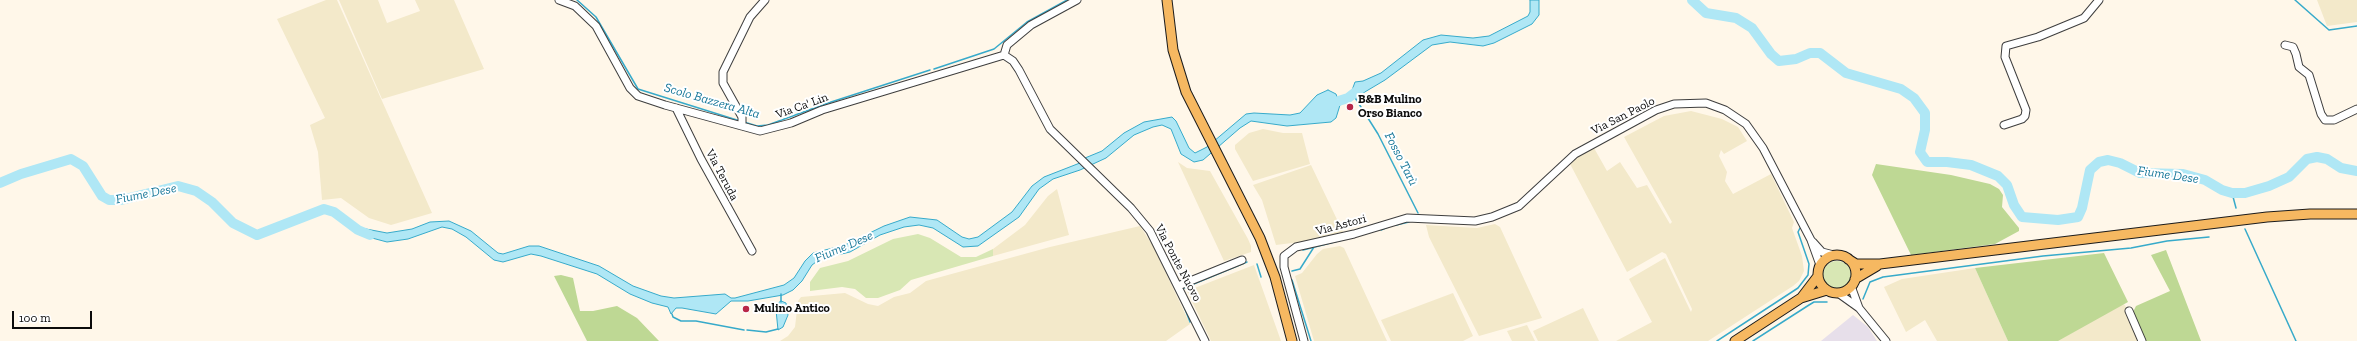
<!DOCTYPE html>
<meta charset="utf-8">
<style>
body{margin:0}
#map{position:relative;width:2357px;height:341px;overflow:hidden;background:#fff7e9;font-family:"Zilla Slab",serif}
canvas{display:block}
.scale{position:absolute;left:12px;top:311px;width:80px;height:18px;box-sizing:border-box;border:2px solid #0b0b0b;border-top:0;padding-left:5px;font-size:12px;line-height:14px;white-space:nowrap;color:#0b0b0b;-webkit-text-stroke:3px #fff;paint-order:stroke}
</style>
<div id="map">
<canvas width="2357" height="341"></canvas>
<div class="scale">100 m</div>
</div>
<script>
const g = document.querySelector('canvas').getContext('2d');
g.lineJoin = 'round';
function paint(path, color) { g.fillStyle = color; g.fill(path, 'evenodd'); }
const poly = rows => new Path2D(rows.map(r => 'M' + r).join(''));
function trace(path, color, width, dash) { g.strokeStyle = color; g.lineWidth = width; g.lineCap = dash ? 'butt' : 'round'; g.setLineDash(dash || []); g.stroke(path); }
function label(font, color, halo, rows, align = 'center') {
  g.font = font + ' "Zilla Slab",serif'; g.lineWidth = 4; g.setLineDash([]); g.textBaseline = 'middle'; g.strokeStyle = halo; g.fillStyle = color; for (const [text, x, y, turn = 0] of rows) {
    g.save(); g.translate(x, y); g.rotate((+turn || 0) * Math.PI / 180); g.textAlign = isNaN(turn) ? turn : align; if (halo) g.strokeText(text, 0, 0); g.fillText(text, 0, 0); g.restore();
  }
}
paint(poly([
 [1853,315,1868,327,1877,341,1821,341]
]), '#e7dfea');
paint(poly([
 [326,0,337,0,432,213,391,225,369,218,341,198,322,200,318,152,310,125,325,118,277,19],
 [339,0,378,0,387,23,420,11,415,0,454,0,484,69,382,99],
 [2317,0,2357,0,2357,22,2327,26],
 [1691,111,1722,119,1738,127,1747,141,1724,154,1721,150,1719,156,1727,172,1725,181,1733,194,1771,174,1794,222,1792,228,1802,256,1804,271,1799,281,1793,286,1708,341,1616,341,1652,322,1629,279,1665,258,1691,312,1692,309,1666,254,1662,252,1627,272,1569,162,1594,148,1607,171,1620,162,1637,188,1647,185,1670,224,1672,222,1624,137,1664,116],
 [1263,129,1283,133,1302,133,1310,164,1253,181,1235,149,1235,145,1249,133],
 [1178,162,1187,168,1210,171,1248,239,1251,246,1251,252,1224,261],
 [1311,165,1343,232,1300,242,1276,245,1262,200,1253,185],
 [1057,189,1069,235,993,256,993,249,1025,225,1048,196],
 [1495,224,1500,227,1542,318,1479,336,1429,237,1426,225,1477,228],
 [1140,226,1153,246,1190,324,1166,341,780,341,788,336,795,327,798,301,801,297,845,293,868,304,878,306,894,297,910,293,926,281,1050,247],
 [1340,246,1344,248,1387,341,1314,341,1295,276,1302,273,1317,254,1323,249],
 [1254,265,1281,341,1211,341,1187,291],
 [1975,268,2008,341,1937,341,1925,320,1906,332,1884,287,1902,279],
 [1453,293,1473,336,1463,341,1391,341,1381,320],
 [2123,304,2125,305,2139,341,2057,341],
 [1583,308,1599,341,1538,341,1533,331],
 [1527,325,1535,341,1512,341,1507,331]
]), '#f3e9ca');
paint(poly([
 [918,234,930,238,961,257,976,257,993,249,993,256,911,280,900,290,878,298,866,298,855,289,842,287,810,291,810,282,820,268,848,261,893,239],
 '1823 275a14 14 0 1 1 28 0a14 14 0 1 1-28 0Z'
]), '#d8e7b4');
paint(poly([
 [1876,164,1951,175,1990,184,1999,189,2003,195,2002,207,2019,228,2019,231,1995,244,1911,255,1872,175],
 [2166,250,2201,341,2146,341,2133,312,2136,306,2170,291,2151,255],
 [2104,253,2128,302,2058,341,2008,341,1975,268],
 [561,275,573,278,580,311,593,311,617,306,637,318,659,341,587,341,554,276]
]), '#bed894');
const water = poly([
 [1530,0,1539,0,1539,15,1532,24,1494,43,1483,46,1450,42,1432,45,1385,80,1353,99,1351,93,1355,82,1363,81,1381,73,1423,40,1441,35,1473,38,1489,36,1528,16,1530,12,1530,0],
 [1328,90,1336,94,1340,105,1336,118,1331,122,1287,126,1251,121,1240,128,1203,160,1194,162,1181,154,1171,129,1162,125,1153,127,1134,135,1106,158,1080,170,1053,179,1039,189,1019,217,978,246,963,247,933,228,919,225,904,227,880,235,850,252,820,259,812,265,802,281,793,290,783,295,748,301,731,301,716,314,682,308,676,308,671,314,668,307,652,303,630,294,597,274,541,256,531,254,503,262,494,260,466,237,452,229,442,227,408,239,387,242,357,234,361,228,387,233,412,229,430,222,449,221,471,231,498,253,503,254,529,246,539,246,599,266,633,286,661,296,674,298,725,294,731,298,735,298,784,285,794,278,805,261,813,253,845,245,884,226,910,217,937,220,962,237,969,239,978,237,1012,212,1032,186,1044,177,1085,161,1085,158,1102,151,1124,133,1144,122,1172,117,1176,121,1189,148,1195,153,1207,147,1246,114,1254,113,1290,115,1300,113,1317,95,1328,90],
 [781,301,786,303,788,315,783,327,778,330,776,310,778,303,781,301]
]);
paint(water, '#afe7f5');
trace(water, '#37aaca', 1);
trace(poly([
 [577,0,596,17,638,89,740,121],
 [2295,0,2329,30,2357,26],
 [934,69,994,49,1027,22,1067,0],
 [1354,96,1378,134,1418,213],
 [744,122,757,126,768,125,828,103,930,70],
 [2232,193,2236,208],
 [1396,225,1409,222],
 [2245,229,2296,341],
 [1381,230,1388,227],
 [1303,250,1346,239],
 [1257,264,1261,277],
 [1292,271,1300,269,1314,247],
 [1292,280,1311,341],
 [1184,288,1247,262],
 [1178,291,1190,322],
 [781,294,781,302],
 [1863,299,1870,282,1883,277,2043,256,2131,248,2167,241,2209,237],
 [672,314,673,317,681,321,696,321,744,330],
 [747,330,766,332,778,329],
 [1717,341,1798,288,1808,275,1809,264,1798,232,1800,228],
 [1753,341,1809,305,1814,302,1827,302]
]), '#37aaca', 1.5);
trace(poly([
 [1692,0,1706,13,1736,18,1752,28,1771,54,1779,61,1796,59,1810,53,1820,53,1846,73,1901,89,1914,98,1925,113,1925,130,1920,152,1927,162,1947,162,1971,165,1998,176,2007,185,2014,205,2022,217,2058,220,2078,217,2082,208,2090,170,2099,162,2108,160,2120,163,2140,173,2183,174,2205,180,2222,190,2232,193,2245,193,2269,186,2289,177,2307,159,2317,157,2327,159,2341,168,2357,171],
 [1326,105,1348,98,1361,88],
 [0,183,21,174,71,159,83,166,102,196,109,200,121,200,178,186,196,191,212,202,233,223,257,235,324,209,334,212,358,230,370,235]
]), '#afe7f5', 10);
const minor = poly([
 [559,0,575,6,596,26,630,88,638,96,665,105,760,131,791,123,822,110,1004,55],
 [2285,45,2293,47,2296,54,2299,67,2309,75,2321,114,2325,120,2334,120,2357,109],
 [1004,55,1013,61,1019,70,1050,129,1131,208,1150,231,1205,341],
 [1004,55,1007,45,1031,25,1077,0],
 [676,108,701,159,752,251],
 [2004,125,2022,119,2025,116,2026,110,2005,57,2006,46,2038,37,2084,18,2099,0],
 [742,126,742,117,723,83,723,72,750,17,765,0],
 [1813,242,1822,252,1834,255],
 [1178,286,1242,260],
 [1851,286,1859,308],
 [1838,293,1859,308,1886,341],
 [2129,311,2142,341],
 [1304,341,1284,267,1284,256,1296,247,1354,234,1407,218,1475,221,1492,217,1519,206,1575,154,1656,110,1674,104,1706,103,1725,110,1746,124,1763,148,1811,240,1820,265]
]);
const major = poly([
 [1167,0,1173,50,1186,92,1260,238,1275,277,1292,341],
 '1818 274a19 19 0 1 1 38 0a19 19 0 1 1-38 0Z',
 [1848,259,1856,264,1880,264,2267,217,2310,214,2357,214],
 [1855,279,1877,266],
 [1802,297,1818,276],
 [1735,341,1801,298,1827,290]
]);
trace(minor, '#3e3e3e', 9);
trace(major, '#1c1c1c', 11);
trace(minor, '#fff', 7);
trace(major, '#f6b861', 9);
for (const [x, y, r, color] of [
 [1350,107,4,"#b82647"],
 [746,309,4,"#b82647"]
]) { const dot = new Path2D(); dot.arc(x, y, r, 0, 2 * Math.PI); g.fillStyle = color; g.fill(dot); trace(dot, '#fff', 1.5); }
label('bold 12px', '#0b0b0b', '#fff', [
 ["B&B Mulino",1358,100],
 ["Orso Bianco",1358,114],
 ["Mulino Antico",754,309]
], 'left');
label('12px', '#0b0b0b', '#fff', [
 ["Via Ca' Lin",802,106,-20],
 ["Via San Paolo",1623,116,-27],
 ["Via Teruda",722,175,62],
 ["Via Astori",1341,225,-15],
 ["Via Ponte Nuovo",1178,263,62]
]);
label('italic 13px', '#177799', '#fff', [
 ["Scolo Bazzera Alta",712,101,16],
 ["Fosso Tarù",1401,159,63],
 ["Fiume Dese",2168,175,8],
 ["Fiume Dese",146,194,-11],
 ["Fiume Dese",844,247,-23]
]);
</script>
